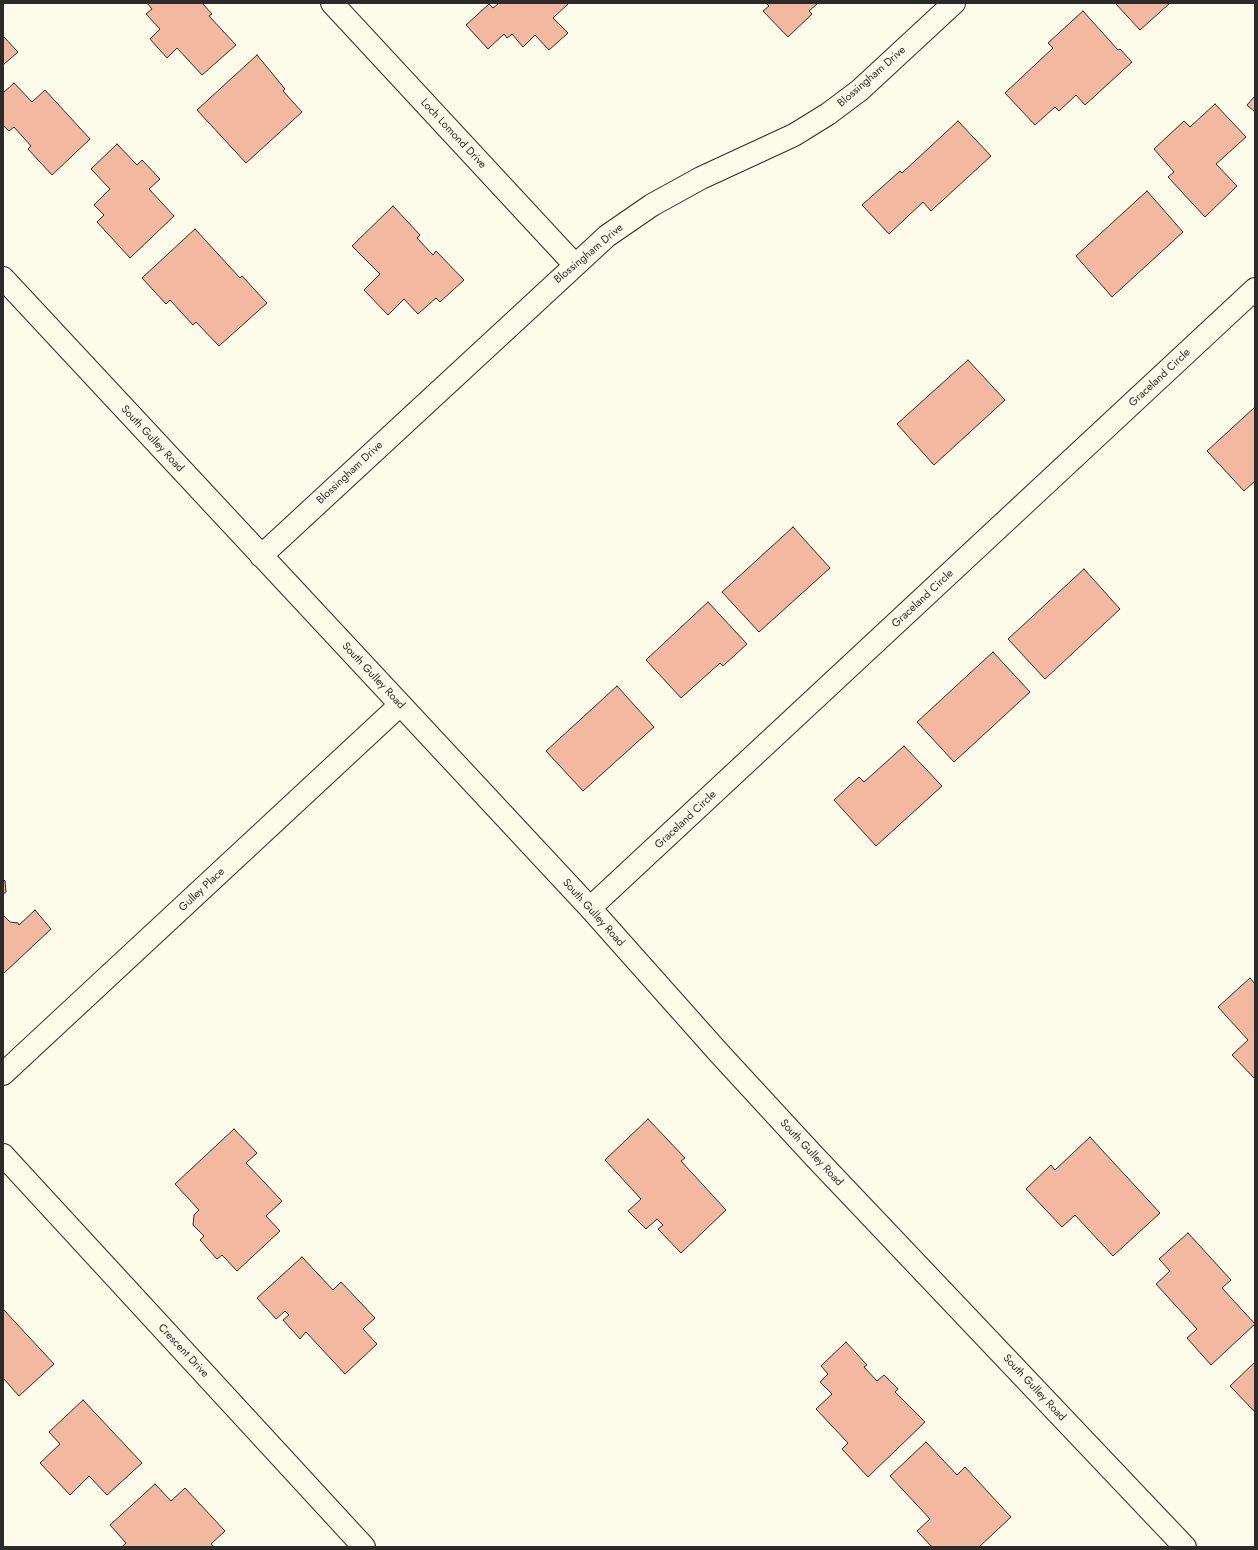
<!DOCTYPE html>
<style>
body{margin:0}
#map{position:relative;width:1258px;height:1550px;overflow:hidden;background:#fdfbea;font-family:Jost,sans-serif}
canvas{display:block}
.frame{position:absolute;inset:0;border:4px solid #2b2b2b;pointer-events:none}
</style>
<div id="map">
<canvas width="1258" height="1550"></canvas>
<div class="frame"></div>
</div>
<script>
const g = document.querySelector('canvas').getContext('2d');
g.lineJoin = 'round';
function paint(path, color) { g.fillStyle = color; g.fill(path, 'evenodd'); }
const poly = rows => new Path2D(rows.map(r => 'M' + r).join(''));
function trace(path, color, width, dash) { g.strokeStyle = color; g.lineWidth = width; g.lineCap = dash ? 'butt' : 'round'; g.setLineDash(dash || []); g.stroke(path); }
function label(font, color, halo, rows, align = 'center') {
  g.font = font + ' Jost,sans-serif'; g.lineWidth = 3; g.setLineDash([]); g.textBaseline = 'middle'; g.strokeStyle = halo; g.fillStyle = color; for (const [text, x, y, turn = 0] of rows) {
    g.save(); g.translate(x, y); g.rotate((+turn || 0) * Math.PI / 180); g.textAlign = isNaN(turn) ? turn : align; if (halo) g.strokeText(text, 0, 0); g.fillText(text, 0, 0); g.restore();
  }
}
const building = poly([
 [147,3,202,3,212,14,209,16,236,45,202,75,177,48,167,58,150,39,160,29,146,14,152,9,147,3],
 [499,3,569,3,553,18,568,33,549,50,535,35,523,47,512,34,507,38,504,34,488,49,466,25,489,4,493,8,499,3],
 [766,3,818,3,809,11,812,14,788,37,763,11,769,6,766,3],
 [1115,3,1170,3,1140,30,1115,3],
 [1083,11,1118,50,1120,49,1132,62,1085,105,1076,95,1059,111,1055,107,1035,125,1005,93,1053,48,1048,43,1083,11],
 [3,36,18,52,3,65,3,36],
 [257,55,285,89,283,91,302,112,246,163,197,110,257,55],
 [14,83,32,102,45,90,90,139,52,175,28,149,31,146,14,127,9,131,3,125,3,93,14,83],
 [1255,96,1255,112,1247,105,1255,96],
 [1215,104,1246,137,1216,164,1237,186,1205,217,1168,177,1174,172,1154,149,1184,121,1190,127,1215,104],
 [958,121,991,156,931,211,923,202,889,234,862,205,900,171,902,173,958,121],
 [117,144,137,165,142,160,160,179,149,189,174,216,130,258,97,222,104,215,94,205,110,189,91,169,117,144],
 [1147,191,1183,232,1112,297,1076,256,1147,191],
 [393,206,420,235,417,238,433,255,436,251,464,280,440,302,436,298,418,314,404,299,388,315,364,290,380,274,352,246,393,206],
 [195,229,240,278,242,276,267,303,219,346,196,322,193,325,170,300,166,304,142,278,195,229],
 [968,360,1005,400,934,465,897,424,968,360],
 [1255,407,1255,481,1244,491,1207,451,1255,407],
 [793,527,830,568,759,632,722,592,793,527],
 [1084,569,1120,609,1045,679,1008,639,1084,569],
 [708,602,747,644,723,666,720,663,681,698,646,660,708,602],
 [993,652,1030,692,954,762,917,722,993,652],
 [617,686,654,727,583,791,546,751,617,686],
 [904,746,942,786,876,846,834,800,859,777,864,782,904,746],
 [3,879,5,881,6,892,3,894,3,879],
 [35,910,51,929,3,974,3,915,10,922,18,923,19,925,35,910],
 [1250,978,1255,984,1255,1079,1232,1055,1248,1040,1218,1007,1250,978],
 [648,1119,685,1158,681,1161,726,1210,681,1253,658,1229,663,1225,657,1219,646,1229,628,1211,641,1199,605,1160,648,1119],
 [234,1129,257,1153,246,1163,282,1201,266,1216,280,1231,237,1271,222,1255,217,1259,200,1240,204,1236,193,1225,194,1215,199,1210,175,1184,234,1129],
 [1090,1137,1160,1213,1113,1256,1075,1215,1062,1227,1026,1189,1051,1165,1055,1170,1090,1137],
 [1188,1233,1231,1280,1222,1288,1255,1324,1211,1365,1187,1338,1197,1329,1156,1284,1170,1271,1159,1259,1188,1233],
 [302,1257,333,1290,341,1282,375,1318,363,1329,377,1344,345,1374,306,1332,300,1339,283,1320,289,1315,285,1311,276,1319,257,1298,302,1257],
 [3,1309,54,1364,19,1396,3,1378,3,1309],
 [846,1342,867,1365,864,1367,877,1381,884,1375,898,1389,895,1392,925,1422,868,1477,842,1449,848,1443,816,1409,832,1394,820,1382,828,1374,821,1366,846,1342],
 [1255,1362,1255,1412,1230,1386,1255,1362],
 [83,1400,142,1463,107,1495,89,1476,70,1495,40,1463,60,1444,49,1432,83,1400],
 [926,1442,957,1475,965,1467,1011,1517,979,1547,932,1547,917,1531,930,1519,890,1476,926,1442],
 [155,1484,171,1501,185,1488,225,1531,211,1544,214,1547,122,1547,126,1543,110,1525,155,1484]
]);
paint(building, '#f2b8a0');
trace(building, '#2b2b2b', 1);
const minor = poly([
 [332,3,575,265],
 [3,278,590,908,719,1053,813,1155,1185,1547],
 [261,556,607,236,652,205,701,178,794,135,828,114,860,90,954,3],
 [590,908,1255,289],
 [3,1074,400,705],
 [3,1155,364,1547]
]);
trace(minor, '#2b2b2b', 24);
trace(minor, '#fdfbea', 22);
label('11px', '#2b2b2b', '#fdfbea', [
 ["Blossingham Drive",872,77,-41],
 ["Loch Lomond Drive",453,134,47],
 ["Blossingham Drive",589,254,-40],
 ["Graceland Circle",1160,378,-43],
 ["South Gulley Road",152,439,47],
 ["Blossingham Drive",350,473,-43],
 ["Graceland Circle",923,599,-43],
 ["South Gulley Road",373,676,47],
 ["Graceland Circle",686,820,-43],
 ["Gulley Place",202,890,-43],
 ["South Gulley Road",593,913,48],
 ["South Gulley Road",811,1153,47],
 ["Crescent Drive",183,1351,47],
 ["South Gulley Road",1034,1388,47]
]);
</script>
